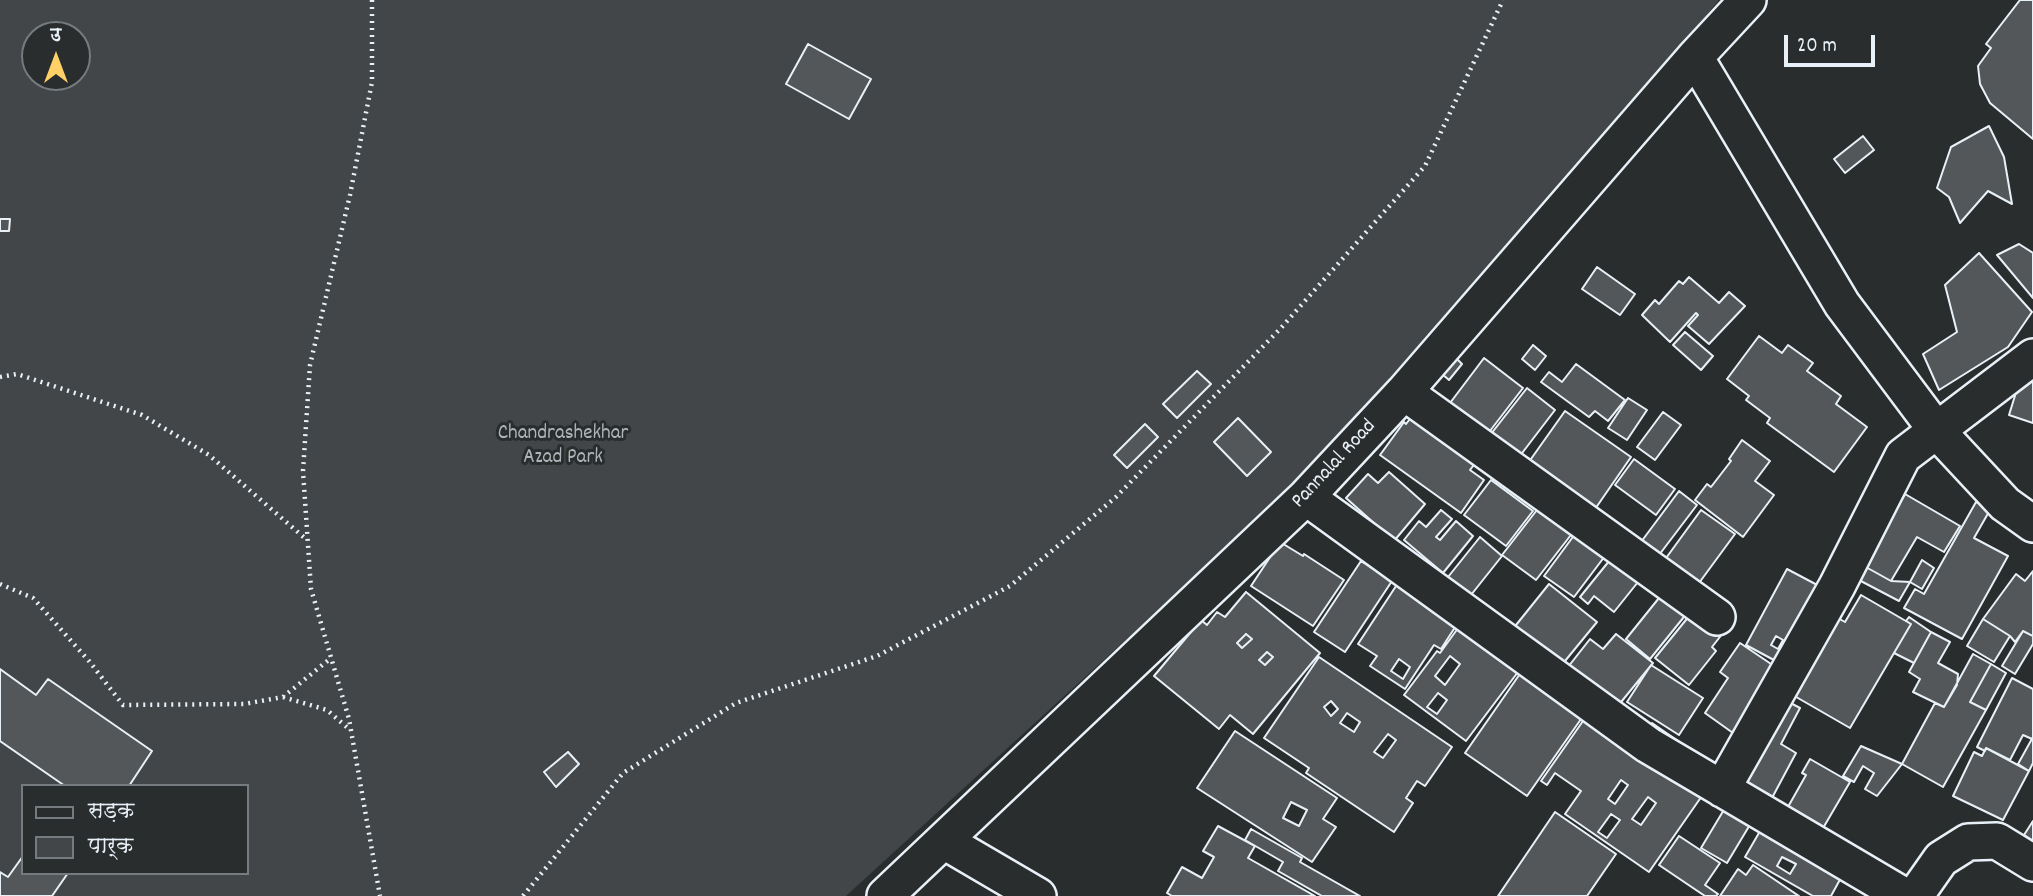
<!DOCTYPE html>
<meta charset="utf-8">
<style>
body{margin:0}
#map{position:relative;width:2033px;height:896px;overflow:hidden;background:#2a2d2e;font-family:Dekko,"Playpen Sans Deva",sans-serif}
canvas{display:block}
.legend{position:absolute;left:21px;top:784px;width:228px;height:91px;box-sizing:border-box;background:#2a2d2e;border:2px solid #767b7f;margin:0;padding:9px 12px;list-style:none;font-size:21px;color:#e8f1f8}
.legend li{display:flex;align-items:center;gap:14px;height:35px}
.legend b{width:35px;border:2px solid #767b7f}
.north{position:absolute;left:21px;top:21px;width:70px;height:70px;box-sizing:border-box;background:#2a2d2e;border:2px solid #767b7f;border-radius:50%;rotate:0deg;font-size:19px;font-weight:700;line-height:28px;text-align:center;color:#e8f1f8}
.north::after{content:'';display:block;margin:auto;width:24px;height:32px;background:#ffd166;clip-path:polygon(50% 0,100% 100%,50% 72%,0 100%)}
.scale{position:absolute;left:1784px;top:35px;width:91px;height:32px;box-sizing:border-box;border:4px solid #e8f1f8;border-top:0;padding-left:9px;font-size:21px;line-height:24px;white-space:nowrap;color:#e8f1f8;-webkit-text-stroke:5px #2a2d2e;paint-order:stroke}
</style>
<div id="map">
<canvas width="2033" height="896"></canvas>
<ul class="legend">
<li><b style="height:9px;background:#2a2d2e"></b>सड़क</li>
<li><b style="height:19px;background:#424648"></b>पार्क</li>
</ul>
<div class="north">उ</div>
<div class="scale">20 m</div>
</div>
<script>
const g = document.querySelector('canvas').getContext('2d');
g.lineJoin = 'round';
function paint(path, color) { g.fillStyle = color; g.fill(path, 'evenodd'); }
const poly = rows => new Path2D(rows.map(r => 'M' + r).join(''));
function trace(path, color, width, dash) { g.strokeStyle = color; g.lineWidth = width; g.lineCap = dash ? 'butt' : 'round'; g.setLineDash(dash || []); g.stroke(path); }
function label(font, color, halo, rows, align = 'center') {
  g.font = font + ' Dekko,sans-serif'; g.lineWidth = 6; g.setLineDash([]); g.textBaseline = 'middle'; g.strokeStyle = halo; g.fillStyle = color; for (const [text, x, y, turn = 0] of rows) {
    g.save(); g.translate(x, y); g.rotate((+turn || 0) * Math.PI / 180); g.textAlign = isNaN(turn) ? turn : align; if (halo) g.strokeText(text, 0, 0); g.fillText(text, 0, 0); g.restore();
  }
}
paint(poly([
 [0,0,1719,0,1367,419,846,896,0,896],
 [35,35,77,35,77,77,35,77],
 [23,786,247,786,247,873,23,873]
]), '#424648');
const building = poly([
 [2020,0,2033,0,2033,139,1990,103,1980,84,1978,66,1991,48,1986,44,2020,0],
 [808,44,871,79,849,119,786,84,808,44],
 [1989,126,2004,157,2012,204,1988,191,1960,223,1949,197,1937,188,1951,147,1989,126],
 [1863,136,1874,150,1845,173,1834,159,1863,136],
 [0,219,10,219,9,231,0,231,0,219],
 [2019,244,2033,253,2033,298,1997,255,2019,244],
 [1979,253,2032,312,2008,347,1939,390,1923,354,1957,332,1945,285,1979,253],
 [1597,267,1635,294,1620,315,1582,289,1597,267],
 [1689,277,1719,303,1729,292,1745,306,1709,344,1688,326,1698,315,1696,313,1670,342,1642,315,1655,300,1659,304,1679,281,1683,284,1689,277],
 [1685,332,1713,356,1701,370,1673,345,1685,332],
 [1759,336,1782,353,1788,345,1813,363,1807,371,1841,396,1836,404,1867,427,1834,472,1767,423,1770,418,1746,400,1749,396,1727,379,1759,336],
 [1533,345,1546,356,1535,370,1522,359,1533,345],
 [1456,358,1462,364,1449,380,1442,374,1456,358],
 [1484,358,1523,388,1483,440,1444,411,1484,358],
 [1576,364,1625,400,1608,421,1595,411,1589,417,1541,382,1549,372,1562,382,1576,364],
 [1197,371,1211,384,1177,418,1163,404,1197,371],
 [2022,373,2033,376,2033,423,2009,415,2022,373],
 [1527,388,1555,410,1516,461,1487,439,1527,388],
 [1628,398,1647,410,1627,440,1608,428,1628,398],
 [1565,411,1631,457,1593,512,1526,466,1565,411],
 [1663,412,1681,425,1655,460,1637,447,1663,412],
 [1413,415,1480,457,1470,470,1484,480,1461,513,1380,455,1404,422,1406,424,1413,415],
 [1238,418,1271,452,1247,476,1214,442,1238,418],
 [1145,424,1158,437,1127,468,1114,455,1145,424],
 [1742,440,1770,461,1755,481,1774,495,1743,537,1695,500,1707,484,1711,487,1731,461,1729,459,1742,440],
 [1634,459,1675,489,1656,515,1615,485,1634,459],
 [1389,472,1425,504,1394,541,1346,498,1368,474,1378,483,1389,472],
 [1491,480,1533,511,1506,546,1464,515,1491,480],
 [1679,491,1697,505,1656,559,1638,546,1679,491],
 [1905,494,1960,526,1944,552,1917,537,1891,581,1864,566,1905,494],
 [1976,502,1990,510,1974,538,2008,556,1962,639,1904,608,1915,589,1924,594,1976,502],
 [1540,506,1574,531,1536,580,1502,555,1540,506],
 [1441,510,1452,519,1436,537,1440,540,1456,521,1473,536,1443,573,1404,540,1419,521,1426,527,1441,510],
 [1701,510,1735,534,1699,583,1661,565,1701,510],
 [1578,530,1608,552,1574,597,1544,576,1578,530],
 [1480,537,1502,556,1467,600,1444,582,1480,537],
 [1280,542,1303,556,1304,554,1344,580,1313,626,1251,586,1280,542],
 [1618,550,1646,572,1614,612,1594,596,1588,604,1580,597,1618,550],
 [1922,560,1934,568,1922,589,1910,582,1922,560],
 [1361,561,1392,581,1345,652,1314,632,1361,561],
 [1864,566,1891,581,1910,582,1899,601,1857,579,1864,566],
 [1787,569,1821,587,1785,666,1746,645,1787,569],
 [1776,636,1783,640,1778,649,1771,645,1776,636],
 [2033,571,2033,636,2023,631,2015,642,2010,636,1983,619,2016,574,2025,581,2033,571],
 [1398,583,1461,618,1441,649,1434,645,1405,689,1370,666,1377,656,1358,644,1398,583],
 [1399,659,1410,667,1403,679,1391,671,1399,659],
 [1549,584,1597,622,1556,672,1508,635,1549,584],
 [1667,588,1692,607,1650,659,1626,639,1667,588],
 [1246,592,1320,653,1253,734,1230,715,1219,729,1154,676,1201,620,1207,625,1217,612,1225,617,1246,592],
 [1246,634,1252,639,1242,648,1237,643,1246,634],
 [1267,652,1273,657,1265,665,1259,660,1267,652],
 [1861,595,1911,624,1850,728,1791,694,1836,617,1845,622,1861,595],
 [1694,610,1723,633,1712,647,1716,651,1689,685,1655,658,1694,610],
 [1909,617,1931,632,1914,663,1894,653,1911,624,1906,621,1909,617],
 [1983,619,2010,636,1994,662,1967,646,1983,619],
 [1461,624,1521,668,1466,741,1404,695,1437,651,1440,653,1461,624],
 [1450,656,1460,664,1445,685,1435,676,1450,656],
 [1438,693,1447,700,1437,714,1427,707,1438,693],
 [2023,631,2033,636,2033,644,2015,674,2002,666,2023,631],
 [1931,632,1950,642,1938,663,1958,674,1957,685,1944,707,1913,692,1920,679,1909,672,1931,632],
 [1246,634,1252,639,1242,648,1237,643,1246,634],
 [1616,634,1653,663,1617,707,1568,667,1590,639,1603,649,1616,634],
 [1740,643,1777,668,1733,733,1705,713,1728,678,1720,672,1740,643],
 [1267,652,1273,657,1265,665,1259,660,1267,652],
 [1973,654,1991,664,1970,702,1986,710,1943,787,1902,764,1935,703,1944,707,1973,654],
 [1319,657,1452,747,1425,786,1417,781,1406,798,1413,803,1394,832,1306,773,1309,768,1264,738,1319,657],
 [1331,701,1338,709,1331,716,1324,707,1331,701],
 [1347,713,1360,722,1354,732,1340,723,1347,713],
 [1388,734,1396,740,1383,758,1374,752,1388,734],
 [1991,664,2006,673,1986,710,1970,702,1991,664],
 [1651,665,1703,698,1679,735,1627,702,1651,665],
 [1524,668,1586,712,1527,796,1465,753,1524,668],
 [0,669,36,695,48,679,152,751,129,786,65,786,0,741,0,669],
 [2012,678,2033,689,2033,737,2032,739,2023,735,2010,760,1986,748,1985,751,1977,747,2012,678],
 [1766,690,1800,708,1781,744,1796,753,1765,811,1715,785,1766,690],
 [1590,711,1642,737,1652,723,1720,770,1649,872,1565,814,1581,791,1555,773,1547,785,1541,781,1590,711],
 [1621,780,1628,785,1615,804,1608,799,1621,780],
 [1648,797,1656,803,1641,825,1632,819,1648,797],
 [1611,814,1620,820,1607,838,1598,832,1611,814],
 [1235,731,1337,798,1323,819,1336,827,1312,862,1197,788,1235,731],
 [1291,802,1307,810,1299,826,1283,818,1291,802],
 [2033,737,2033,763,2029,771,2018,764,2033,737],
 [1861,746,1902,764,1877,796,1865,789,1874,773,1863,766,1854,782,1843,776,1861,746],
 [1986,748,2029,771,2003,820,1953,796,1974,752,1982,756,1986,748],
 [568,752,579,764,556,787,544,772,568,752],
 [1810,759,1850,782,1819,835,1784,814,1806,775,1802,773,1810,759],
 [1725,808,1751,823,1727,863,1701,848,1725,808],
 [1555,812,1616,854,1587,896,1498,896,1555,812],
 [1770,814,1848,865,1831,896,1813,896,1745,857,1770,814],
 [1782,857,1796,864,1790,874,1777,866,1782,857],
 [2033,821,2033,841,2024,835,2033,821],
 [1218,826,1255,846,1248,858,1315,896,1172,896,1167,893,1182,867,1202,878,1214,857,1203,851,1218,826],
 [1251,829,1302,858,1300,862,1360,896,1322,896,1278,871,1283,862,1245,840,1251,829],
 [1679,836,1720,863,1705,885,1718,894,1716,896,1705,896,1659,865,1679,836],
 [23,856,23,873,68,873,52,896,0,896,0,872,8,877,23,856],
 [1753,865,1799,896,1720,896,1738,869,1746,875,1753,865]
]);
paint(building, '#535759');
trace(building, '#e8f1f8', 2);
const minor = poly([
 [1695,57,1842,304,1937,431,2005,504,2033,524],
 [1404,392,1717,617],
 [1306,497,1648,745,1904,896],
 [1722,789,1837,586,1903,456,2033,357],
 [944,841,1038,896],
 [885,896,1306,497,1404,392,1695,57,1748,0],
 [1915,896,1941,859,1968,842,1997,841,2033,863]
]);
trace(minor, '#e8f1f8', 40);
trace(poly([
 [372,0,372,82,350,195,310,365,303,471,311,589,349,719,380,896],
 [0,377,17,374,142,415,209,455,307,540],
 [0,584,33,598,89,661,123,705,244,704,283,697,331,658],
 [283,697,327,710,350,730],
 [523,896,623,773,736,703,877,656,1010,586,1116,497,1280,329,1425,166,1503,0]
]), '#e8f1f8', 4.5, [2, 5]);
trace(minor, '#2a2d2e', 35);
label('21px', '#aeb5ba', '#2a2d2e', [
 ["Chandrashekhar",563,435],
 ["Azad Park",563,459]
]);
label('21px', '#e8f1f8', '#2a2d2e', [
 ["Pannalal Road",1335,465,-47]
]);
</script>
